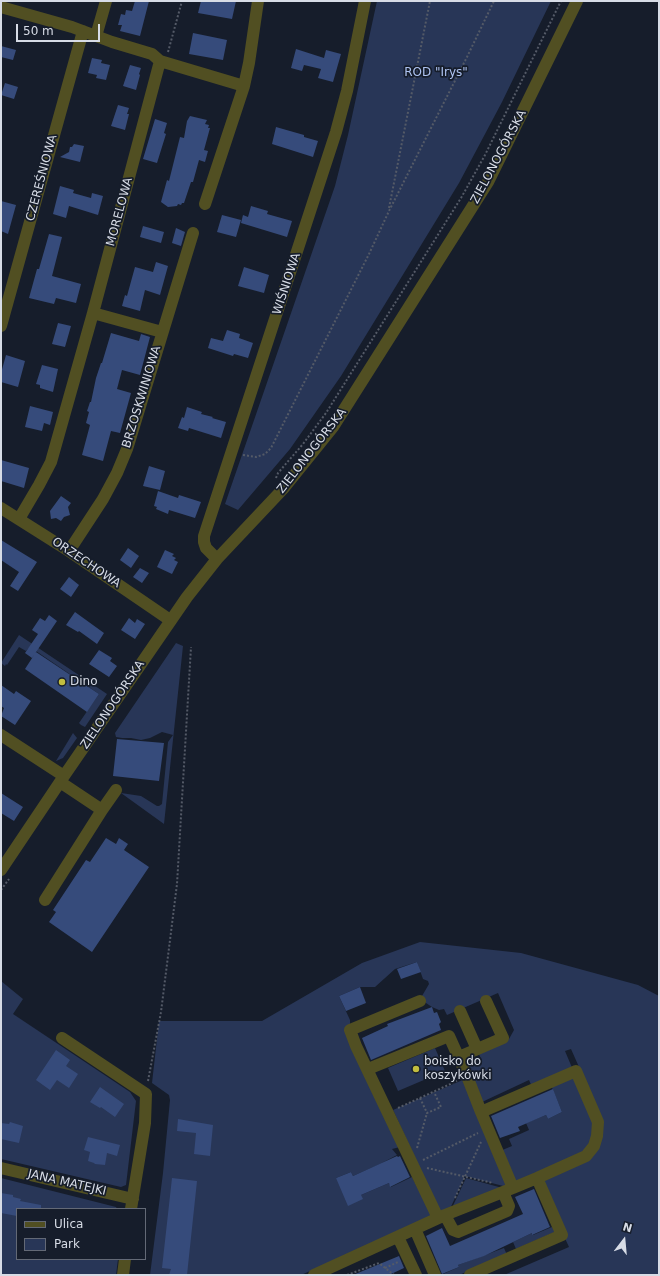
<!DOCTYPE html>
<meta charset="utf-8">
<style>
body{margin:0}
#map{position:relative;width:660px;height:1276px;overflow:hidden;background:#161d2b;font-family:"DejaVu Sans",sans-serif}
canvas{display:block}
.frame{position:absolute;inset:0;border:2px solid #d7dce6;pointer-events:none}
.legend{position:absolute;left:16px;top:1208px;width:130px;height:52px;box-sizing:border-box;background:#161d2b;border:1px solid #636976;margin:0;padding:5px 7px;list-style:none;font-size:12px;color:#d7dce6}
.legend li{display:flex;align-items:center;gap:8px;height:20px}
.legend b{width:20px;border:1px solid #636976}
.north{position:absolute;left:604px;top:1220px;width:40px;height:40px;-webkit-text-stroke:3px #161d2b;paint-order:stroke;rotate:16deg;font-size:11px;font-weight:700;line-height:16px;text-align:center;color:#d7dce6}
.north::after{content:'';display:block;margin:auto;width:14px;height:18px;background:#d7dce6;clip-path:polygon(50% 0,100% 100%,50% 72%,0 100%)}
.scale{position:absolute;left:16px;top:24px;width:84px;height:18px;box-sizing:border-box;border:2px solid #d7dce6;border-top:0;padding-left:5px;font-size:12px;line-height:14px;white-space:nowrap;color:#d7dce6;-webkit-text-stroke:3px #161d2b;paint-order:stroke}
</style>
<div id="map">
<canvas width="660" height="1276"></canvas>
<div class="frame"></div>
<ul class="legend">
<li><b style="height:5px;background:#514f22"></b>Ulica</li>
<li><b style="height:11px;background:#283657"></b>Park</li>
</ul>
<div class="north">N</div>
<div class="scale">50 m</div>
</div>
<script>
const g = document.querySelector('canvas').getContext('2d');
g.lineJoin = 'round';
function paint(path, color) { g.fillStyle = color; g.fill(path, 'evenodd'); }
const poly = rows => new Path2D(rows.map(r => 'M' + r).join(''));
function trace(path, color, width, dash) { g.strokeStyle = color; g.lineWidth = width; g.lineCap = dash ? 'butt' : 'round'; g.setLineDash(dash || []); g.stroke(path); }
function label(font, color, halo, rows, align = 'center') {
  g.font = font + ' "DejaVu Sans",sans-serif'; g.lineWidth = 3.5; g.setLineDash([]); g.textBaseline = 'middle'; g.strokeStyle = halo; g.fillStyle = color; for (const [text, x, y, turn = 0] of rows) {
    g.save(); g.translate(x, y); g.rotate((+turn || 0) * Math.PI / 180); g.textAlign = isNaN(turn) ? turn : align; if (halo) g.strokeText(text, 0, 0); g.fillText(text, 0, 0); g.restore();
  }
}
paint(poly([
 [377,1,551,1,502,102,459,183,341,376,290,449,238,510,225,504,335,186,348,135],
 [19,635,107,694,85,727,81,725,79,723,99,694,30,647,26,651,19,647,7,665,6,664,5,666,1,663],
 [176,643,183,646,164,824,121,793,141,796,157,806,159,806,162,804,168,742,173,735,162,732,150,738,141,740,131,738,122,738,116,737,115,733],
 [73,733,77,738,63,758,56,761],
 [420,942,521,953,638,985,659,996,659,1275,504,1275,569,1247,538,1180,588,1157,603,1121,571,1049,565,1051,573,1070,533,1089,529,1080,482,1102,466,1067,482,1061,478,1052,509,1039,514,1030,498,993,447,1015,444,1009,439,1010,432,1007,423,1001,422,996,429,984,428,981,423,979,417,962,395,969,375,987,360,987,339,996,350,1020,350,1030,400,1147,392,1149,397,1155,380,1164,353,1176,351,1172,336,1178,361,1195,389,1183,391,1187,412,1177,433,1217,301,1275,150,1275,163,1173,170,1100,169,1095,152,1083,159,1021,262,1021,362,963],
 [1,981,23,999,13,1014,130,1092,136,1101,126,1185,121,1187,1,1159],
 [435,1048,445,1071,398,1091,388,1068],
 [575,1074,596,1121,589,1151,514,1186,500,1151,512,1146,509,1139,529,1130,526,1123,546,1115,548,1119,562,1112,551,1085],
 [465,1079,507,1187,465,1176,449,1211,441,1214,393,1110],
 [1,1178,116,1207,117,1209,17,1209,17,1259,118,1259,116,1275,1,1275],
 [466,1178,506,1189,450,1212],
 [552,1227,555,1232,516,1249,513,1242,532,1233,533,1235],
 [504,1248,507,1255,459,1275,441,1275,459,1267,458,1265]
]), '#283657');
paint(poly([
 [135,1,149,1,140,36,120,31,122,25,118,25,121,14,125,15,126,10,132,11],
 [201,1,236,1,232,19,198,13],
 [193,33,227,40,223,60,189,54],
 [1,46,16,50,13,60,1,57],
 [296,49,324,58,326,50,341,54,333,82,318,78,321,69,304,65,302,71,291,68],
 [92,58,102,60,101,63,110,65,106,80,96,78,97,75,88,73],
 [130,65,141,68,139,74,140,75,136,90,123,86],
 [5,83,18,87,14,99,1,95],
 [118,105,129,108,127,114,129,114,125,130,111,126],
 [190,116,207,120,205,124,209,125,208,128,210,128,204,150,208,151,205,162,199,160,193,182,191,182,184,203,182,203,181,205,178,204,177,206,168,207,161,202,167,180,169,181,180,137,184,138,187,121],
 [155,119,167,123,164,133,166,134,157,163,143,159],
 [276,127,304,135,304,137,318,141,313,157,272,144],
 [74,144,84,146,80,162,60,157,69,152,70,147,72,147],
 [60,186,74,190,73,193,91,198,92,193,103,196,98,215,69,206,66,218,53,214],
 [1,201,16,205,8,234,1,231],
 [251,206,268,211,267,214,292,221,287,237,241,223,243,215,248,217],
 [222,215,241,220,236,237,217,232],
 [143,226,164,232,161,243,140,237],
 [176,228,185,232,181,246,172,243],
 [49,234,62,237,52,276,81,284,76,303,56,298,54,304,29,298,37,269,39,269],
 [156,262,168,266,160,295,145,290,140,311,122,306,125,295,127,296,135,267,153,272],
 [244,267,269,275,264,293,238,286],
 [58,323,71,326,65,347,52,344],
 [227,330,240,334,239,338,253,343,248,358,234,354,233,356,208,348,211,338,223,341],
 [111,333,139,341,141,334,150,337,140,375,122,370,117,389,131,393,120,433,111,431,103,461,82,455,90,425,86,423,89,412,87,411,90,402,91,402,96,378,101,363,102,363],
 [6,355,25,361,18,387,1,382,1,373],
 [42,365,58,369,53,392,40,388,40,385,36,384],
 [30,406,53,412,50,425,44,423,42,431,25,427],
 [187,407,202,412,201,414,213,417,212,418,226,422,221,438,189,428,188,431,178,428,182,417,184,418],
 [1,460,29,468,24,488,1,481],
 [149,466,165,471,160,490,143,486],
 [158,491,178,498,179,495,201,502,195,518,169,510,168,514,156,509,157,507,154,506],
 [61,496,71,503,68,507,70,515,64,517,61,521,56,518,51,519,50,511],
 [1,540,37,562,18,591,10,586,19,572,1,560],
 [128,548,139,556,131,568,120,560],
 [165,550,174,554,172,556,176,558,174,560,178,562,172,574,157,567],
 [140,568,149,573,142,583,133,577],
 [69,577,79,585,71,597,60,589],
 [75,612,104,633,97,644,79,631,78,632,66,625],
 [49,615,57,621,32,658,25,653,38,634,32,630,40,618,45,621],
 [129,618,135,623,137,619,145,624,135,639,121,630],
 [99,650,112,658,110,661,117,666,109,677,89,664],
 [36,652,99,694,87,712,25,669],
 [1,685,14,694,16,691,31,701,15,725,1,716,4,708,1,706],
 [117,739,164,743,159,781,113,776],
 [1,793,23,807,14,821,1,813],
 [106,838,116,844,119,838,128,844,124,850,149,867,92,952,49,922,56,912,53,910,86,860,90,862],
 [417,962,421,972,401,979,397,969],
 [360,987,366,1003,346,1011,339,996],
 [432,1007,434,1013,437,1012,441,1022,439,1024,441,1030,371,1060,362,1038,388,1026,387,1024],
 [56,1050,70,1060,66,1066,78,1074,69,1088,57,1080,50,1090,36,1080],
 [100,1087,124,1104,115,1117,101,1107,100,1108,90,1102],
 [553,1089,562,1112,548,1119,546,1115,518,1127,520,1131,500,1138,491,1116],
 [178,1119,213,1125,210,1156,194,1154,196,1133,177,1131],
 [10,1122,23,1126,19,1143,1,1139,1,1123,9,1124],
 [88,1137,120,1145,117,1156,107,1153,105,1165,95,1164,94,1163,88,1161,90,1152,84,1150],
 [397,1156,398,1157,400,1156,410,1177,390,1187,389,1183,361,1195,363,1199,348,1206,336,1178,351,1172,353,1176],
 [172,1178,197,1181,187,1275,169,1275,171,1269,162,1268],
 [534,1189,550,1227,532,1235,532,1233,484,1256,458,1265,459,1267,442,1274,426,1236,442,1228,450,1246,523,1214,515,1197],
 [1,1193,13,1195,13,1197,21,1199,20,1201,41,1205,41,1209,17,1209,17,1216,1,1213],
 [399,1256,404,1268,389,1275,353,1275]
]), '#364b7b');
trace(poly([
 [168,52,182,1],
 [389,208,430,1],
 [243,455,256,457,265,454,271,448,369,254,389,211,467,57,494,1],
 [276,478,278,473,303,444,326,413,461,198,485,155,561,1],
 [1,890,9,879],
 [148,1081,161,1012,177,884,191,647],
 [420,1098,427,1113,441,1107,434,1092],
 [398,1108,457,1081],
 [417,1148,427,1113],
 [423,1160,478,1133],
 [427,1168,493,1183],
 [455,1198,481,1142],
 [385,1268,398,1262],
 [347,1275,379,1263,394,1275]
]), '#545a67', 2, [2, 2]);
trace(poly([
 [1,7,72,27,112,42,152,54,160,61,93,313,51,462,39,485,19,519],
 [96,36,106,1],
 [160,61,244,86],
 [205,204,244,86,249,63,258,1],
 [93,313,162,332],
 [1,326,83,31],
 [1,508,69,551,170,620],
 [69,551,103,499,117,473,127,449,193,233],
 [217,559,206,548,204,542,204,536,336,132,347,91,365,1],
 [1,735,64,776],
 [102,810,116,790],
 [1,870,64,776,187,597,217,559,283,489,333,427,488,182,577,1],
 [45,900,102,810,60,782],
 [420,1001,350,1030,356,1046,438,1218],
 [460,1011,477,1049],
 [62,1038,146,1094,145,1123,131,1209],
 [459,1057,503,1038,486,1001],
 [368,1069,449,1036,467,1076,481,1112],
 [1,1168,133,1199],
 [445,1215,453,1230,458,1232,507,1211,509,1206,503,1192],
 [415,1229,435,1275],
 [398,1237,416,1275],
 [123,1275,125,1259],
 [314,1275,445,1215,513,1188,537,1178,586,1156,594,1146,597,1136,598,1122,576,1071,481,1112,513,1188],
 [470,1275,562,1235,537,1178]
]), '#514f22', 12);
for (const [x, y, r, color] of [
 [62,682,4,"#c2bd3f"],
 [416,1069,4,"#c2bd3f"]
]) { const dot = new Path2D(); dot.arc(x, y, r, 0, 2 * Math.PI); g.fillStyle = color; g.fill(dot); trace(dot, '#161d2b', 1.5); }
label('12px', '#aec3f1', '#161d2b', [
 ["ROD \"Irys\"",436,73]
]);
label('12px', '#d7dce6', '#161d2b', [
 ["ZIELONOGÓRSKA",499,157,-62],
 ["CZEREŚNIOWA",42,178,-75],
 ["MORELOWA",120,212,-75],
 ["WIŚNIOWA",287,284,-72],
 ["BRZOSKWINIOWA",142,397,-73],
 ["ZIELONOGÓRSKA",312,451,-52],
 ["ORZECHOWA",86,563,34],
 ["ZIELONOGÓRSKA",113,705,-56],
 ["JANA MATEJKI",67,1183,13]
]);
label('12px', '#d7dce6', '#161d2b', [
 ["Dino",70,682],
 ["boisko do",424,1062],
 ["koszykówki",424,1076]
], 'left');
</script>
